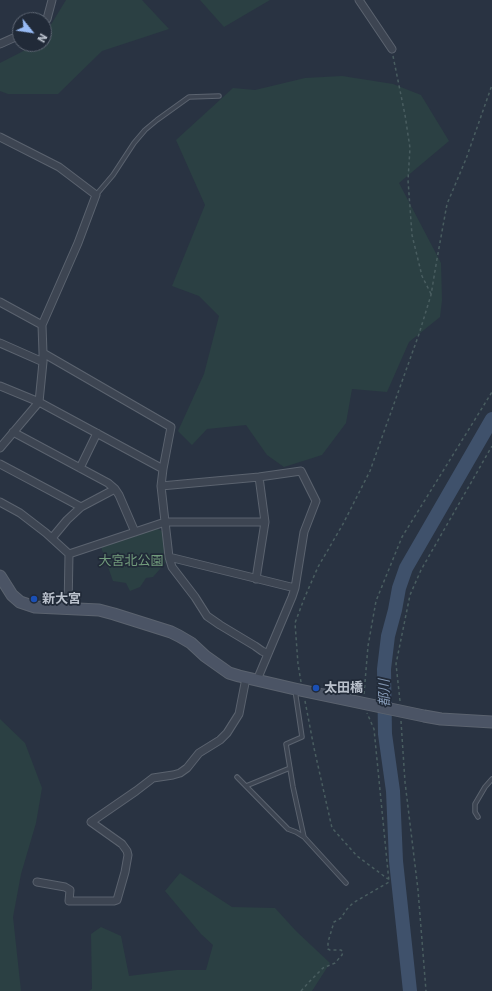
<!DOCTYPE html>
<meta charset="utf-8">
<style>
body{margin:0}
#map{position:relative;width:492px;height:991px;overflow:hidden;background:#293342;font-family:"Work Sans",sans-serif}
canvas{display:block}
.north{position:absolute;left:12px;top:12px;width:40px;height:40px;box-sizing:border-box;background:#212a38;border:1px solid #5e6673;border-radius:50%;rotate:120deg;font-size:11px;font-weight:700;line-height:16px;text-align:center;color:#bac1cc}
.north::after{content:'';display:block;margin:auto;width:14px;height:18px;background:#97baf4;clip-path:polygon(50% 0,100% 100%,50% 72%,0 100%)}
</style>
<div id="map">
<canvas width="492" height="991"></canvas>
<div class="north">N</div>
</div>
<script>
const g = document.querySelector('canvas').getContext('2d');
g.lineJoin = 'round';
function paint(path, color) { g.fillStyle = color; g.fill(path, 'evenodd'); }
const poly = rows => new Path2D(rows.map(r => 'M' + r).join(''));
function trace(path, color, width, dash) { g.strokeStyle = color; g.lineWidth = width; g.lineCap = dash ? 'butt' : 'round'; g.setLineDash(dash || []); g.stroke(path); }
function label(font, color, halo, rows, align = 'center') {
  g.font = font + ' "Work Sans","Noto Sans JP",sans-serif'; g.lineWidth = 3.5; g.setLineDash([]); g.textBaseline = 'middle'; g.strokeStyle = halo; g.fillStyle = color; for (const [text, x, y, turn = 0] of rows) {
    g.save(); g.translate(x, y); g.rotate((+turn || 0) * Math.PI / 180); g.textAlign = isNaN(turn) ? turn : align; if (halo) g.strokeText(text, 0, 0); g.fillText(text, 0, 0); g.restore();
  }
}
paint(poly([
 [66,0,142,0,169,29,102,51,58,94,8,94,0,91,0,63,37,44,44,44,44,36],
 [200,0,270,0,224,27],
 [342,76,393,84,421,95,449,141,399,183,441,263,442,300,440,317,409,342,387,392,352,389,346,423,322,455,284,467,267,455,246,425,207,429,192,445,178,431,204,374,219,316,199,296,172,286,205,205,176,140,233,88,255,90,305,78],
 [156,528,162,531,166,562,153,577,146,578,140,587,130,591,126,583,113,581,101,547],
 [0,719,25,743,42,788,36,823,21,874,13,917,21,991,0,991],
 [180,873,232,907,275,908,296,931,330,963,312,991,89,991,92,989,91,934,101,927,121,936,129,976,177,970,206,970,213,945,201,934,165,891]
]), '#2b4043');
trace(poly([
 [410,991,396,861,393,791,385,734,384,669,388,636,395,610,399,588,406,568,492,419]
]), '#3f516b', 14);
const lane = poly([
 [96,195,113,175,134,143,145,130,157,120,189,97,219,96],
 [295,690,302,737,286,744,293,787,304,837,346,883],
 [237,777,288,829,296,832,304,837],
 [246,786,290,768],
 [478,817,475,812,475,804,485,787,492,779]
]);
const street = poly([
 [359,0,392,49],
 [44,22,47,19,52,0],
 [0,44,20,35],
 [0,137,59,167,96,195,78,243,42,325,43,353,171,427,163,469,161,486,169,557,295,588],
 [0,302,42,325],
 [0,343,43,362],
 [0,386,39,402,163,469],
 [13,432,108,483,115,489,119,495,135,532],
 [0,448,39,402,43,362,43,353],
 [0,464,81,507],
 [80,468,97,433],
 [161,486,259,477,301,471,316,501,304,532,295,588,292,597,257,680],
 [0,502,20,513,46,533,69,554,68,609],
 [52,538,67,520,81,507,115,489],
 [69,554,165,522,265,522],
 [169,557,172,567,195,597,207,616,220,625,255,646,262,651,268,654],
 [256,579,265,522,259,477],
 [37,882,65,887,70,890,69,901,114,901,117,900,125,872,128,855,127,851,122,844,91,822,136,791,153,778,173,775,180,773,187,768,199,753,220,740,227,733,239,714,246,678]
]);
const secondary = poly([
 [0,576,12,595,20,602,35,607,99,610,114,614,171,632,179,636,191,643,205,656,229,673,239,676,295,689,424,716,441,719,492,722]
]);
trace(lane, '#5b636f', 5.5);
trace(street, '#5b636f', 9);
trace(secondary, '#5b636f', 13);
trace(poly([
 [393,56,405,115,410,148,408,180,412,235,422,276,431,294],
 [301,682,298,664,295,623,304,599,318,567,343,524,370,471,381,440,419,334,431,295,437,259,447,204,466,159,492,85],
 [364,694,368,646,376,601,402,537,492,392],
 [305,701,314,748,332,828,357,856,388,879],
 [400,701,396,664,410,595,421,570,492,446],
 [401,721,405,782,418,890,426,991],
 [301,991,310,981,323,968,335,963,342,955,343,952,341,950,330,950,328,949,328,942,334,922,341,918,347,909,353,903,389,882,374,729,367,713]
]), '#495d60', 1.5, [3, 3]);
trace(lane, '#3d4552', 3.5);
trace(street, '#3d4552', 7);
trace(secondary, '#4b5465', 11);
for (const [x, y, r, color] of [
 [34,599,4,"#1a4fb4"],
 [316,688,4,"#1a4fb4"]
]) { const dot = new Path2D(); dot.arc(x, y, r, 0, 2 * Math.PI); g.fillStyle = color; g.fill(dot); trace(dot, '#212a38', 1.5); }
label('13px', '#729c7c', '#212a38', [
 ["大宮北公園",131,561]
]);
label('bold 13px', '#bac1cc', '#212a38', [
 ["新大宮",42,599],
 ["太田橋",324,688]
], 'left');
label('italic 14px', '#8397b2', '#212a38', [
 ["都川",385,693,-91]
]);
</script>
